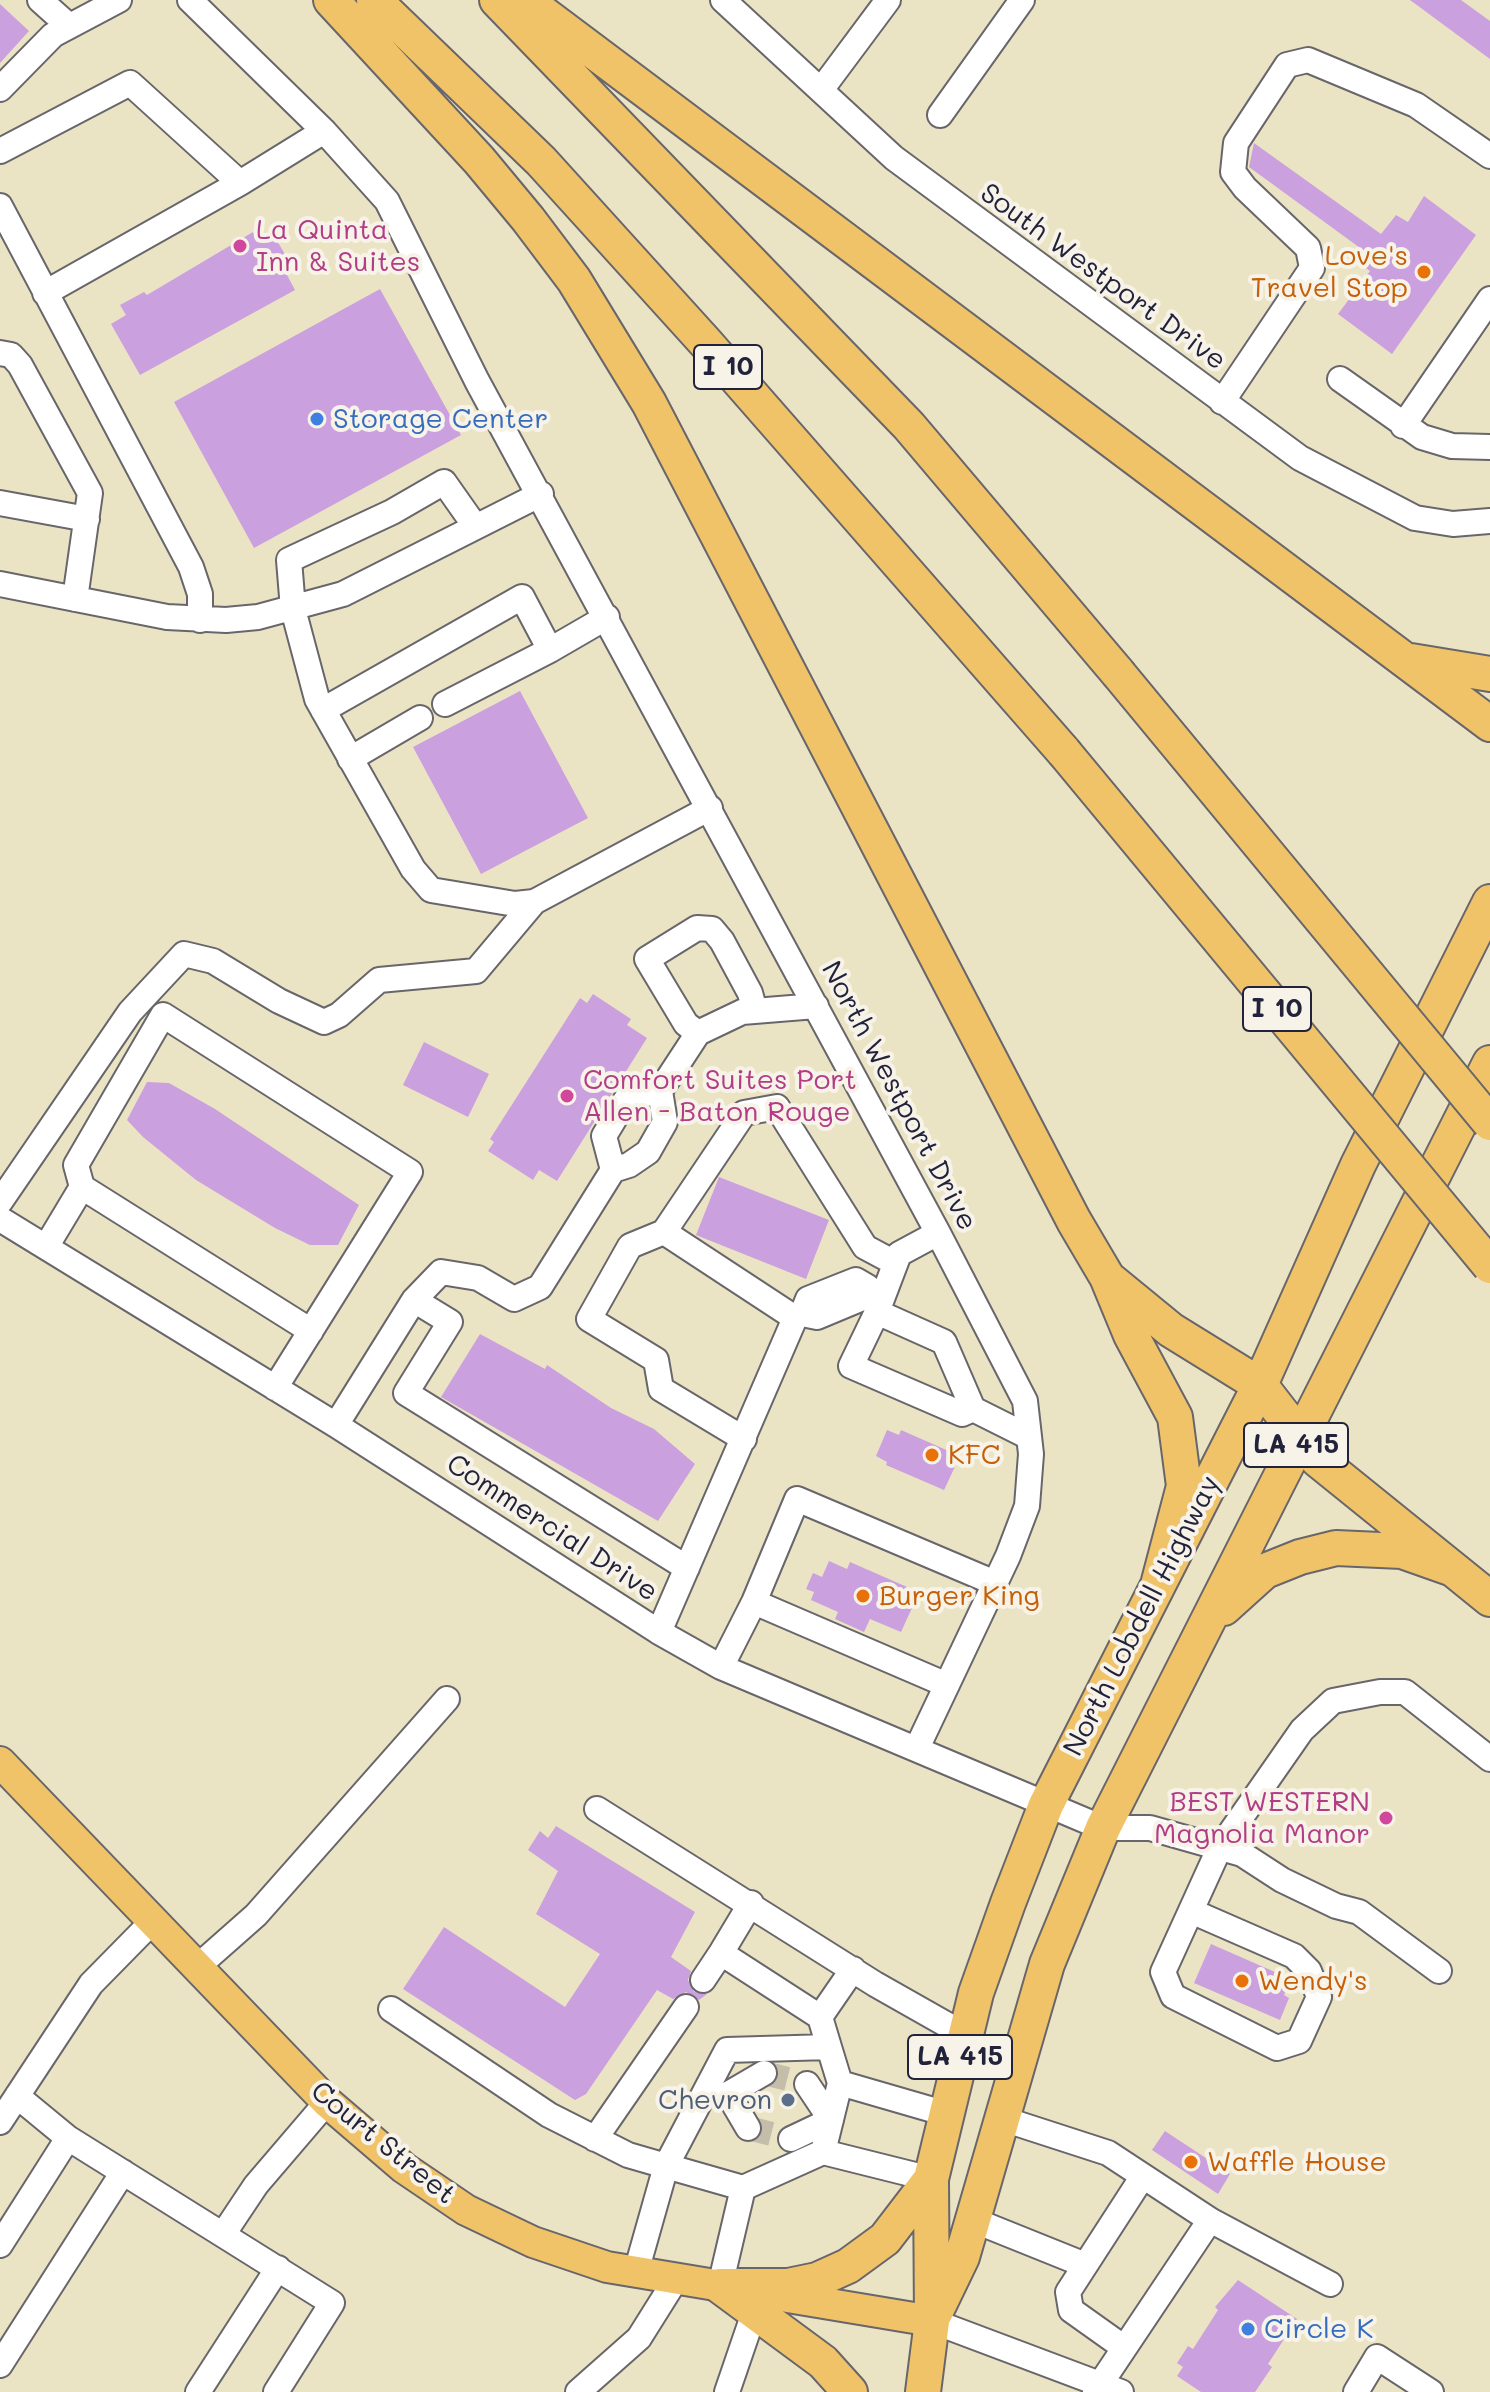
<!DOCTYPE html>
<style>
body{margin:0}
canvas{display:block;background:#ebe4c4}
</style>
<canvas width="1490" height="2392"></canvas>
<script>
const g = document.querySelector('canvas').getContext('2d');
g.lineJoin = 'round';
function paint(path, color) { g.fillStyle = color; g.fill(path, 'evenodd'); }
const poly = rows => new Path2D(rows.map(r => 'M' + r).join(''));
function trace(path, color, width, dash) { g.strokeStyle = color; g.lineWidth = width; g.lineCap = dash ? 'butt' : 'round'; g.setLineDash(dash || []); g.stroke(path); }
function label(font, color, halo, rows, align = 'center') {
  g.font = font + ' Mali,sans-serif'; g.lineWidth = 8; g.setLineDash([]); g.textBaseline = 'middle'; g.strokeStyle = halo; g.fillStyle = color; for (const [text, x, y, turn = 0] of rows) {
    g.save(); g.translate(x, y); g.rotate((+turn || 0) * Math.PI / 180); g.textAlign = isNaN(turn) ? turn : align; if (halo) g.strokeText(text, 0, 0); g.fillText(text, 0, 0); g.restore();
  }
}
paint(poly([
 [1410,0,1461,0,1490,21,1490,59],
 [0,4,29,31,0,63],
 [1254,143,1381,234,1396,215,1408,222,1424,196,1476,235,1392,354,1338,314,1370,271,1359,263,1367,253,1249,167],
 [253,232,258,242,273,234,286,256,279,260,295,290,140,375,111,324,126,315,120,305,144,292,147,295],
 [380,289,461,435,254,548,174,402],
 [520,691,588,818,481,874,413,747],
 [593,994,631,1019,627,1025,647,1038,557,1181,539,1170,533,1180,488,1151,494,1142,490,1139,580,998,587,1003],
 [424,1042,489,1074,468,1117,403,1085],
 [147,1082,169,1083,215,1109,359,1205,338,1245,310,1245,275,1228,196,1180,143,1137,127,1120],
 [719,1177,829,1220,806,1279,696,1235],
 [480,1334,545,1369,547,1365,611,1408,654,1429,695,1464,658,1521,441,1397],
 [887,1430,899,1435,901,1430,960,1456,944,1490,886,1465,887,1462,876,1456],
 [829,1561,847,1569,850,1562,914,1590,911,1595,917,1597,901,1632,870,1619,864,1632,835,1619,838,1612,811,1600,814,1592,806,1589,813,1573,822,1577],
 [556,1826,695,1912,671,1957,691,1971,688,1980,694,1992,707,1994,699,2000,686,1992,673,1999,657,1990,586,2094,575,2100,403,1989,444,1927,565,2007,600,1954,536,1914,558,1871,528,1850,540,1831,548,1838],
 [1211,1944,1291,1979,1284,1995,1289,1998,1280,2020,1194,1983],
 [1165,2131,1230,2174,1218,2194,1152,2150],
 [1238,2280,1297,2319,1268,2364,1272,2367,1255,2392,1201,2392,1177,2376,1183,2367,1177,2363,1188,2346,1193,2349,1218,2310,1215,2307]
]), '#caa0de');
trace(poly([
 [764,2073,807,2084],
 [748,2128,791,2139]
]), '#c3bda9', 24, [24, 12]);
const minor = poly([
 [40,0,69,26],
 [190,0,324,131,387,201,477,381,938,1233,1025,1401,1031,1454,1027,1506,1008,1556,917,1748],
 [723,0,894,158,1300,458,1415,518,1453,524,1490,521],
 [0,89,53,35,119,0],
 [821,90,888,0],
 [940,115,1022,0],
 [0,151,130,83,240,183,324,131],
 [0,206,191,567,200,594,200,620],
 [45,293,240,183],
 [0,353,11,355,20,365,90,493,75,599],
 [1340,379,1422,437,1452,446,1490,447],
 [1222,402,1312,268,1308,248,1245,188,1233,172,1236,143,1287,65,1308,60,1416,105,1490,156],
 [1403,426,1490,299],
 [0,503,87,519],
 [475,526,444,482,392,512,289,560,293,609,317,699,413,869,431,890,515,904,534,902,710,808],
 [0,584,167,617,226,620,258,617,343,594,541,494],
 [445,704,550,650],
 [323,710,522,597,550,650,607,617],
 [350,759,420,718],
 [698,1033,686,1024,647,959,697,928,712,929,722,941,750,993,755,1011],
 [613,1170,604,1136,627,1098,660,1091],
 [82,1187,311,1331],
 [0,1202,130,1012,184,954,213,961,279,1001,324,1022,339,1015,379,980,476,971,534,902],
 [0,1219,336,1425,659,1632,721,1667,1103,1828,1150,1828,1242,1854,1282,1880,1336,1906,1359,1912,1439,1971],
 [664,1232,630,1246,589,1319,656,1360,661,1389,744,1439],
 [46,1247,82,1187,76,1165,163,1015,410,1172,275,1388],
 [414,1300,450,1322,406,1393,687,1568],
 [877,1312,944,1342,973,1409,962,1414,851,1366,877,1312,899,1254,938,1233],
 [795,1318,802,1314,817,1317,865,1297,868,1287,856,1280,808,1299,802,1314],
 [973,1409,1029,1437],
 [336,1425,414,1300,441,1272,478,1278,514,1299,540,1287,613,1170,629,1165,648,1152,665,1122,660,1091,698,1033,742,1012,816,1006],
 [659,1632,795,1318,664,1232,744,1113,777,1107,865,1247,895,1263],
 [721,1667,754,1602],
 [947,1685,754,1602,797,1499,995,1583],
 [597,1809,875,1984,965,2035],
 [751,1903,721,1953,820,2017,853,1969],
 [1191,1911,1294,1956,1309,1971,1319,1997,1299,2041,1277,2048,1173,1996,1163,1972,1219,1849,1302,1730,1333,1701,1380,1692,1405,1692,1490,1759],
 [196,1968,256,1915,447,1699],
 [703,1980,721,1953],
 [391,2009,549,2115,628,2155,666,2166,636,2272],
 [820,2017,829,2047,840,2083,823,2152,743,2188,666,2166,727,2050,829,2047],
 [840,2083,947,2114],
 [17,2096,68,2138,332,2303,276,2392],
 [1000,2118,1108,2153,1210,2220,1330,2284],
 [0,2122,91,1984,151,1923],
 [748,2128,728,2094,764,2073],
 [595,2139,686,2007],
 [791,2139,831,2120,807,2084],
 [823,2152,931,2179],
 [973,2220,1085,2265],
 [224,2233,256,2185,327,2102],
 [0,2245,68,2138],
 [720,2286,743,2188],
 [932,2321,1121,2392],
 [1123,2347,1071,2310,1068,2292,1143,2176],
 [0,2365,123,2172],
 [198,2392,278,2268],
 [578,2392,639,2338,676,2279],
 [727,2392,754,2313],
 [1095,2392,1210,2220],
 [1356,2392,1377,2357,1431,2392]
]);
const major = poly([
 [0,1762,327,2102,404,2168,466,2210,533,2242,607,2267,932,2321]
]);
const highway = poly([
 [331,0,479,160,528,219,574,280,649,403,1074,1221,1107,1277,1131,1335,1175,1417,1184,1486,1159,1581],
 [374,0,541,161,706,343,1064,752],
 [497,0,909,426,1118,673],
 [525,0,1490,724],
 [1411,661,1490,674],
 [1110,1280,1171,1330,1260,1385,1318,1460,1453,1569],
 [1224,1608,1265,1571,1300,1557,1336,1548,1402,1551,1453,1569,1490,1599],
 [720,2286,788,2286,817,2280,848,2266,885,2239,931,2179],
 [720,2286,823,2362,850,2392],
 [935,2313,962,2257,1047,1964,1103,1828,1490,1063],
 [923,2392,932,2321,931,2179,976,1993,1008,1903,1046,1805,1260,1385,1358,1165,1490,902]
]);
trace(minor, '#68666b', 28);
trace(major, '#68666b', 34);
trace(highway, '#68666b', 38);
trace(minor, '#fff', 24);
trace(major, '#f1c369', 30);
trace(highway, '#f1c369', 34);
const highwayBridge = poly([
 [1118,673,1490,1123],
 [1064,752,1490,1266]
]);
trace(highwayBridge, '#68666b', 38, []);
trace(highwayBridge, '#f1c369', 34);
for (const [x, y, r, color] of [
 [240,246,8,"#d1479c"],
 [1424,272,8,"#e8710a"],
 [317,419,8,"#3f7fe0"],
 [567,1096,8,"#d1479c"],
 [932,1455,8,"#e8710a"],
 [863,1596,8,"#e8710a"],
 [1386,1818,8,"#d1479c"],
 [1242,1981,8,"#e8710a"],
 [788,2100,8,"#5c6f8a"],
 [1191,2162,8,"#e8710a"],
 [1248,2329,8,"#3f7fe0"]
]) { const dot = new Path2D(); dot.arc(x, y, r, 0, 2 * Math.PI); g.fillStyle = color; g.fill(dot); trace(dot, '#f7f3e8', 3); }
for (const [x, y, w] of [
 [728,367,68],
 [1277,1009,68],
 [1296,1445,104],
 [960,2057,104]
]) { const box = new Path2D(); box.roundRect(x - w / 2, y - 22, w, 44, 6); g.fillStyle = '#f7f3e8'; g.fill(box); trace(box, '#22223b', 2); }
label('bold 26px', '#22223b', null, [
 ["I 10",728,367],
 ["I 10",1277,1009],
 ["LA 415",1296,1445],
 ["LA 415",960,2057]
]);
label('28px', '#b23c85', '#f7f3e8', [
 ["La Quinta",256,230],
 ["Inn & Suites",256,262],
 ["Comfort Suites Port",583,1080],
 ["Allen - Baton Rouge",583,1112],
 ["BEST WESTERN",1370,1802,"right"],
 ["Magnolia Manor",1370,1834,"right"]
], 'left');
label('28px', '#c56008', '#f7f3e8', [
 ["Love's",1408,256,"right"],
 ["Travel Stop",1408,288,"right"],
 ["KFC",948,1455],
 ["Burger King",879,1596],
 ["Wendy's",1258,1981],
 ["Waffle House",1207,2162]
], 'left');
label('28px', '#22223b', '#f7f3e8', [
 ["South Westport Drive",1103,277,36],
 ["North Westport Drive",899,1096,62],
 ["Commercial Drive",552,1528,33],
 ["North Lobdell Highway",1142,1616,-63],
 ["Court Street",383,2143,39]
]);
label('28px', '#366cbe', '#f7f3e8', [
 ["Storage Center",333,419],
 ["Circle K",1264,2329]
], 'left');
label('28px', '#4e5e75', '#f7f3e8', [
 ["Chevron",772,2100]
], 'right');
</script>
